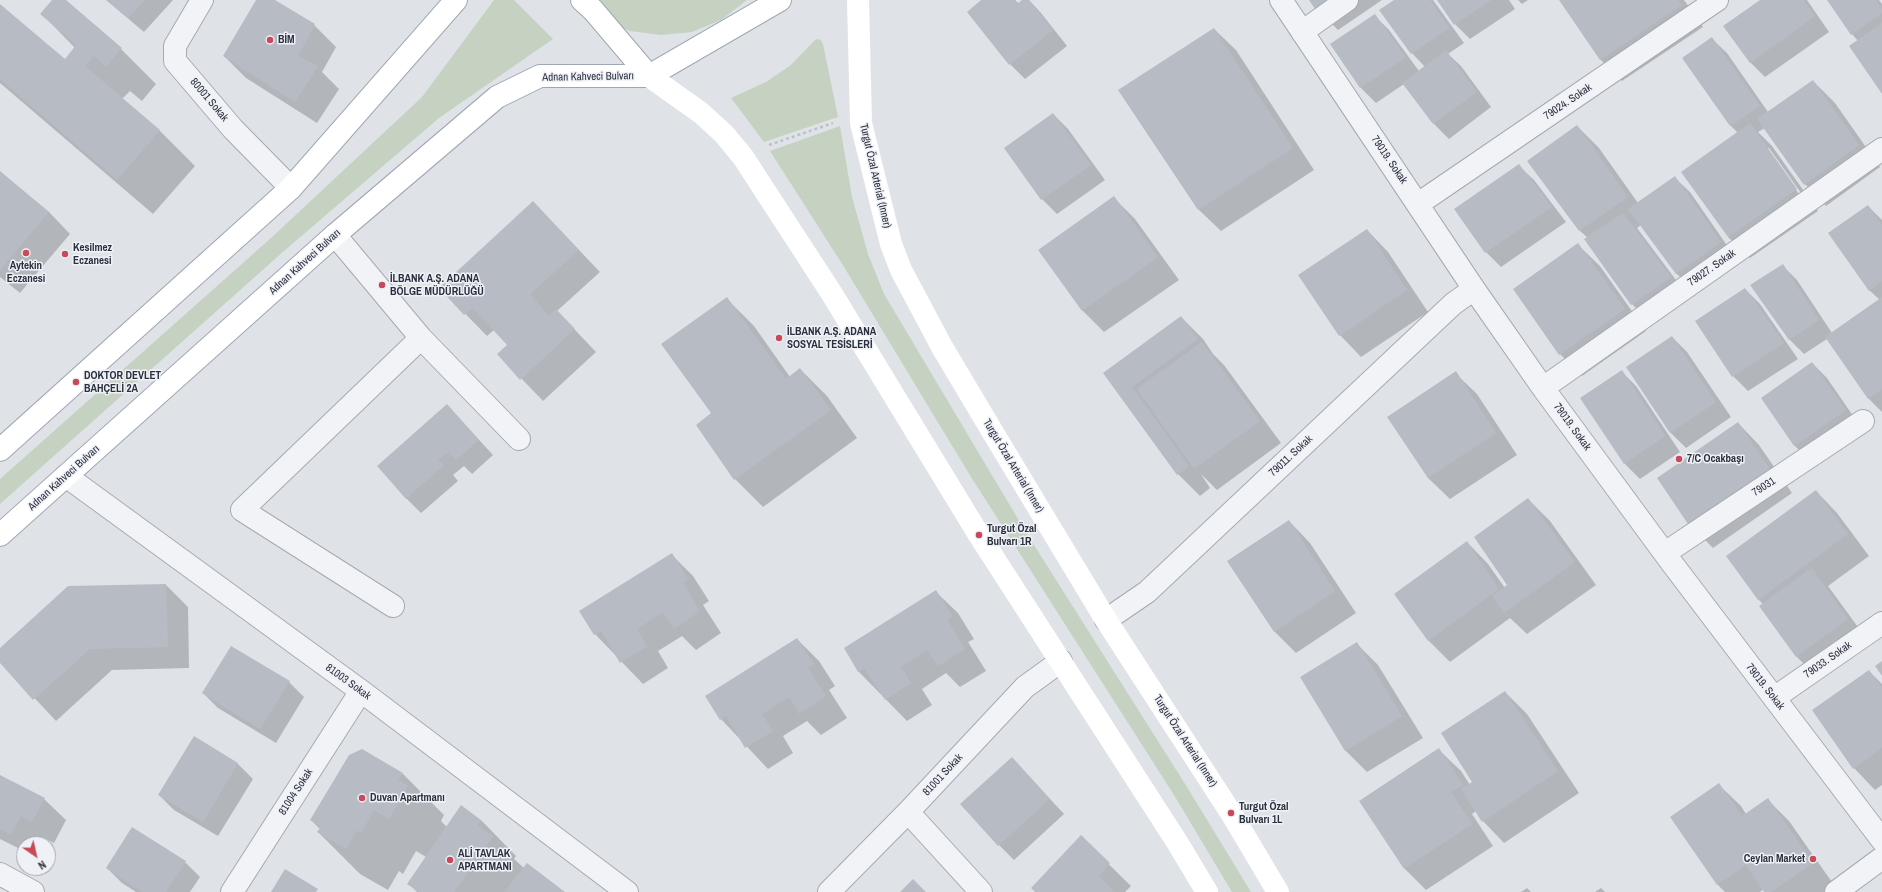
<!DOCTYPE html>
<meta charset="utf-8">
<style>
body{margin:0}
#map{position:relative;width:1882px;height:892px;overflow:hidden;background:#dfe3e8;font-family:"Archivo Narrow",sans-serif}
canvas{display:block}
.north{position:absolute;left:16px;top:836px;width:40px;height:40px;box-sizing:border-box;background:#eff1f6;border:1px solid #a0a4ac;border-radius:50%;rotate:146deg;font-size:11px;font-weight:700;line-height:16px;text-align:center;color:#29303e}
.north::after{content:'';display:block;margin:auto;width:14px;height:18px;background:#c84959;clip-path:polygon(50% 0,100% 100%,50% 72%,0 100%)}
</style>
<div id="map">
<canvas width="1882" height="892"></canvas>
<div class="north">N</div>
</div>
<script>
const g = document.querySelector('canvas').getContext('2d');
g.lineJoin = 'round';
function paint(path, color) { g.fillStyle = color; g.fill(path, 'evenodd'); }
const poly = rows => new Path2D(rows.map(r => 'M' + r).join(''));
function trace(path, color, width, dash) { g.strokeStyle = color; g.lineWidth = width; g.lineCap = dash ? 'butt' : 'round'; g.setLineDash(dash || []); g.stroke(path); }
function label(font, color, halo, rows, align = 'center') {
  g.font = font + ' "Archivo Narrow",sans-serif'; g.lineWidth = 3; g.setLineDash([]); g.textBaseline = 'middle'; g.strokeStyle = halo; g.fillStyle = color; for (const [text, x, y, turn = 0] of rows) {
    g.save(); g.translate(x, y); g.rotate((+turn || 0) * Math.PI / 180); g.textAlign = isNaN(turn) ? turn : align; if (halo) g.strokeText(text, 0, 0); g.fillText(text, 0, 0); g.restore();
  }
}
paint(poly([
 [494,0,514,0,553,39,439,118,284,251,0,504,0,479,271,238,422,97],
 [577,0,747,0,721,20,692,32,661,35,630,31,600,19],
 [816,39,821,40,823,44,838,117,764,142,731,98,766,82,791,65],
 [840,126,852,197,868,254,884,294,1027,534,1187,787,1251,892,1232,892,1174,795,971,477,844,267,770,151]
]), '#c5d1c1');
paint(poly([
 [54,0,64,0,121,49,156,84,142,101,130,91,122,99,160,131,195,166,153,214,0,83,0,5,65,60,75,48,42,14],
 [106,0,173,0,144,32],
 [258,0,273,0,314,25,336,47,322,72,339,89,317,123,246,78,224,56],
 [983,0,1015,0,1019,4,1023,0,1029,0,1041,13,1067,46,1025,79,1010,64,968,12],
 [1310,0,1382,0,1338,30,1316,8],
 [1396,0,1433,0,1464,43,1448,54,1461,66,1491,107,1449,139,1434,124,1404,84,1376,103,1361,88,1331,44,1374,15,1389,30,1419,71,1425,67,1412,53],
 [1438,0,1509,0,1515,9,1470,39,1455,24],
 [1518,0,1528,0,1522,4],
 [1560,0,1684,0,1703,27,1622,81,1601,60],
 [1762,0,1807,0,1829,32,1765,77,1750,62],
 [1828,0,1879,0,1882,4,1882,92,1858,41,1852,34],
 [1214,29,1236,50,1314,170,1221,231,1199,210,1120,90],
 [1712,39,1727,53,1768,112,1813,81,1835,103,1880,167,1826,206,1805,184,1765,128,1758,132,1772,146,1818,211,1750,258,1728,237,1738,133,1731,126,1684,58],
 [1766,148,1769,148,1801,193,1799,194],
 [1053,114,1068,129,1105,180,1057,214,1042,199,1005,148],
 [1577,126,1599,148,1638,203,1675,178,1690,192,1735,257,1691,288,1676,273,1641,225,1637,228,1685,292,1647,319,1632,304,1588,238,1580,231,1528,161],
 [1519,166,1534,180,1566,222,1501,267,1486,252],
 [0,173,49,212,70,234,20,293,0,277],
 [1114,198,1135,219,1179,280,1104,332,1083,311,1040,250],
 [533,202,600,272,557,311,596,352,543,401,498,354,508,345,494,330,487,336,440,288],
 [1868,206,1882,220,1882,412,1868,398,1827,339,1804,354,1789,339,1782,265,1797,280,1832,333,1880,300,1869,290],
 [1367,230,1388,252,1428,312,1361,357,1340,335],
 [1578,245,1600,266,1646,331,1582,376,1560,354],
 [1745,289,1760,304,1798,359,1748,391,1733,376],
 [726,298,754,326,790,377,800,369,827,396,857,438,763,507,735,479,697,426,713,414],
 [1181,317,1203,339,1213,354,1224,365,1281,443,1217,490,1201,474,1210,488,1200,496,1178,474,1104,373],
 [1672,337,1687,352,1731,417,1686,448,1671,433,1628,367],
 [1812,363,1827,378,1860,426,1810,461,1795,446,1762,398],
 [1621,371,1636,386,1680,452,1640,479,1625,464,1581,399],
 [1455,373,1477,394,1517,455,1450,499,1428,478,1388,417],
 [447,405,493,455,472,474,464,466,453,475,458,481,421,513,406,498],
 [1738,423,1759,445,1792,493,1713,548,1691,526],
 [1816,491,1837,513,1869,556,1828,586,1863,634,1811,671,1796,656,1763,604,1758,599],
 [1528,499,1550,521,1596,585,1527,634,1510,618,1450,662,1429,641,1395,594,1467,542,1488,564,1505,588,1508,585],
 [1289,521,1310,543,1356,613,1296,653,1274,631],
 [671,554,693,576,709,601,703,605,721,633,696,650,682,636,658,651,668,668,643,684,595,634],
 [166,585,188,607,189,668,112,670,56,721,0,661,0,649],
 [936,592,958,613,974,639,968,642,986,671,960,687,946,673,922,689,932,705,907,721,859,672,845,648],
 [797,639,819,661,835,686,829,690,847,718,821,735,807,721,783,736,793,753,768,769,721,719],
 [1357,644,1378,665,1423,738,1367,772,1345,750],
 [1869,671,1882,684,1882,785,1875,790,1854,768],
 [289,682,304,697,276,743,218,708,203,693],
 [1505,692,1527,714,1579,793,1504,843,1483,821,1476,811,1472,814,1493,846,1426,890,1404,868,1439,750,1461,771,1470,785,1474,782],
 [194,738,238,764,253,779,218,836,174,810,159,795],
 [1012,758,1064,814,1014,860,999,845],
 [402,773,444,815,441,821,447,827,481,820,516,856,514,859,524,868,563,892,417,892,408,883,426,857,416,851,403,874,399,871,388,890,360,874,318,832,320,829,311,820],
 [0,776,44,799,66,820,54,843,42,837,39,844,24,844,24,851,0,839],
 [1719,785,1741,806,1746,814,1767,799,1789,821,1834,885,1824,892,1766,892,1764,889,1760,892,1725,892,1718,885,1672,818],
 [1081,837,1131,886,1125,892,1036,892],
 [185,862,200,877,190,892,136,892,122,883,107,868],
 [1527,888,1531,892,1521,892],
 [1601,888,1605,892,1595,892]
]), '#0003');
paint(poly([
 [52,0,66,0,122,48,106,67,94,56,85,66,160,130,117,180,0,79,0,4,65,59,76,45,40,14],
 [107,0,145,0,128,18],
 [256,0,275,0,315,24,298,56,318,66,295,102,223,56],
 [981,0,1014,0,1017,4,1022,0,1029,0,1053,30,1009,65,967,12],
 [1309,0,1329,0,1315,9],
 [1394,0,1430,0,1449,28,1411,54,1379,10],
 [1437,0,1491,0,1454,25],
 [1559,0,1678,0,1682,5,1600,60],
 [1760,0,1804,0,1815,16,1750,63,1723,26],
 [1827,0,1876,0,1882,9,1882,13,1851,35],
 [1375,14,1406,57,1360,88,1330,44],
 [1882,23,1882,94,1849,46],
 [1214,28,1293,148,1198,210,1118,90],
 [1712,37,1760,106,1730,126,1682,58],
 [1446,50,1477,92,1433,124,1402,83],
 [1813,80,1859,145,1804,185,1757,119],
 [1053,113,1091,165,1041,200,1004,148],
 [1750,123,1797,189,1728,237,1681,172],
 [1577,125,1628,197,1579,231,1527,161],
 [1519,164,1552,207,1485,253,1454,209],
 [0,171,49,212,0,270],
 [1675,176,1721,242,1676,274,1628,209],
 [1114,196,1158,257,1082,311,1038,250],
 [533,201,579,250,530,294,549,316,556,309,575,329,520,380,497,354,507,345,473,308,464,315,439,288],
 [1868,205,1882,225,1882,281,1869,291,1828,233],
 [1623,213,1671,277,1631,305,1584,239],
 [1367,229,1407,290,1339,336,1298,275],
 [1578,243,1625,309,1559,355,1513,289],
 [1783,264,1819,320,1789,340,1750,285],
 [1745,288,1784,343,1732,377,1695,321],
 [727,297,786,379,800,368,831,410,734,480,696,425,711,413,661,344],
 [1882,297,1882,389,1868,399,1825,337],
 [1181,316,1198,339,1132,387,1189,466,1177,475,1103,373],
 [1672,336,1716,402,1670,433,1626,367],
 [1202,342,1260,421,1194,469,1137,389],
 [1812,362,1846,410,1794,446,1761,398],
 [1622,370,1665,436,1624,464,1580,398],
 [1456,371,1496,433,1428,478,1387,417],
 [447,404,479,440,456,460,449,452,438,460,444,465,406,499,377,466],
 [1738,422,1771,471,1690,527,1657,478],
 [1816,490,1848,534,1758,600,1726,556],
 [1528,498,1575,562,1504,613,1492,596,1507,585,1474,537],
 [1289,520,1335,591,1274,632,1227,561],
 [1467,541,1499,589,1428,641,1394,594],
 [672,553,688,579,683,583,700,611,674,629,663,612,637,629,647,646,620,663,601,631,594,635,579,611],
 [1812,568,1848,619,1796,657,1759,606],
 [166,584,168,647,90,649,33,700,0,663,0,648,68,586],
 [936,590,953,617,947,620,965,649,938,666,927,650,901,667,911,683,885,700,865,669,858,672,844,648],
 [797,638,814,664,808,668,826,696,799,714,789,697,762,714,773,731,745,748,726,716,720,720,705,696],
 [1357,642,1402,716,1345,751,1300,677],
 [231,646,290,681,260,729,202,693],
 [1882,661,1882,676,1875,666],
 [1869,670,1882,688,1882,748,1853,769,1812,710],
 [1505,691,1558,771,1482,822,1461,789,1472,782,1441,733],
 [194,736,238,763,203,822,158,795],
 [1439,748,1463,785,1451,792,1472,824,1404,869,1359,801],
 [362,749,403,773,398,780,408,786,389,819,374,810,361,833,357,830,346,849,317,832,321,827,310,820,349,755],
 [1012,757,1050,799,998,846,960,804],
 [0,775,45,798,32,822,21,816,11,835,0,829],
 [1719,783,1742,816,1768,798,1813,863,1771,892,1764,892,1746,865,1717,885,1670,817],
 [461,805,481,820,477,825,493,836,454,892,419,892,407,884],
 [132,827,186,861,166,892,142,892,106,868],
 [1081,835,1110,863,1099,876,1115,892,1035,892,1031,888],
 [527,863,565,892,504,892],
 [285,869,318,889,316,892,271,892],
 [913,879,926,892,900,892]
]), '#b7bcc4');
const minor = poly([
 [202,0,175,46,175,61,233,129,291,188],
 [1281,0,1474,289,1543,388,1671,562,1882,840],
 [1302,32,1347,0],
 [1418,204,1717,0],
 [335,235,421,338,519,439],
 [1543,388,1882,149],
 [66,476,361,691,627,892],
 [1665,553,1863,421],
 [393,606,242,510,421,338],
 [1106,620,1147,592,1453,304,1474,289],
 [1774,698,1882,623],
 [908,812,981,892],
 [0,874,33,892],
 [232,892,361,691],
 [829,892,908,812,1025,687,1061,661],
 [1836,892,1882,858]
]);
const primary = poly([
 [582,0,593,10,649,76],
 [0,450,291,188,456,0],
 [0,535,335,235,497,97,540,76,649,76,780,0]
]);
trace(minor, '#a5aab2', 24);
trace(primary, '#9fa7b3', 24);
trace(poly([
 [769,145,833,123]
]), '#bec0c6', 2.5, [3, 3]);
trace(minor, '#f2f3f6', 22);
trace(poly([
 [858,0,861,123,891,244,901,270,942,347,992,431,1106,620,1231,813,1278,892],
 [649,76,701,113,724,134,743,157,832,294,979,535,1177,842,1207,892]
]), '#fff', 22);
trace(primary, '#fff', 22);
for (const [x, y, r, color] of [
 [270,40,4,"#c84959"],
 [26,253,4,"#c84959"],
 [65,254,4,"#c84959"],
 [382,285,4,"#c84959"],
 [779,338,4,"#c84959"],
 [76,382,4,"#c84959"],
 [1679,459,4,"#c84959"],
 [979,535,4,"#c84959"],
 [362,798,4,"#c84959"],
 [1231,813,4,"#c84959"],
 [1813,859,4,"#c84959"],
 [450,860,4,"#c84959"]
]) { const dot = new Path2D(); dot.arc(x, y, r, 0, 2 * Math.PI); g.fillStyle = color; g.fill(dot); trace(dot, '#eff1f6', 1.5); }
label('bold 11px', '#29303e', '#eff1f6', [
 ["BİM",278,40],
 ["Kesilmez",73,248],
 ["Eczanesi",73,261],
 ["Aytekin",26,266,"center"],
 ["Eczanesi",26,279,"center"],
 ["İLBANK A.Ş. ADANA",390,279],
 ["BÖLGE MÜDÜRLÜĞÜ",390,292],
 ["İLBANK A.Ş. ADANA",787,332],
 ["SOSYAL TESİSLERİ",787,345],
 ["DOKTOR DEVLET",84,376],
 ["BAHÇELİ 2A",84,389],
 ["7/C Ocakbaşı",1687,459],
 ["Turgut Özal",987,529],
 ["Bulvarı 1R",987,542],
 ["Duvan Apartmanı",370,798],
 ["Turgut Özal",1239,807],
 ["Bulvarı 1L",1239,820],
 ["ALİ TAVLAK",458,854],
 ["APARTMANI",458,867],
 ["Ceylan Market",1805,859,"right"]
], 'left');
label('11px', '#29303e', '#eff1f6', [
 ["Adnan Kahveci Bulvarı",588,77,-1],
 ["80001 Sokak",209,100,50],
 ["79024. Sokak",1568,102,-34],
 ["79019. Sokak",1389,160,56],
 ["Turgut Özal Arterial (Inner)",875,176,77],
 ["Adnan Kahveci Bulvarı",305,262,-42],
 ["79027. Sokak",1712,268,-35],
 ["79019. Sokak",1572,427,54],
 ["79011. Sokak",1291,456,-43],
 ["Turgut Özal Arterial (Inner)",1013,466,59],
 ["Adnan Kahveci Bulvarı",64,478,-42],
 ["79031",1764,487,-33],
 ["79033. Sokak",1828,660,-35],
 ["81003 Sokak",348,682,36],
 ["79019. Sokak",1765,687,52],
 ["Turgut Özal Arterial (Inner)",1185,741,57],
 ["81001 Sokak",943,775,-47],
 ["81004 Sokak",296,792,-57]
]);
</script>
